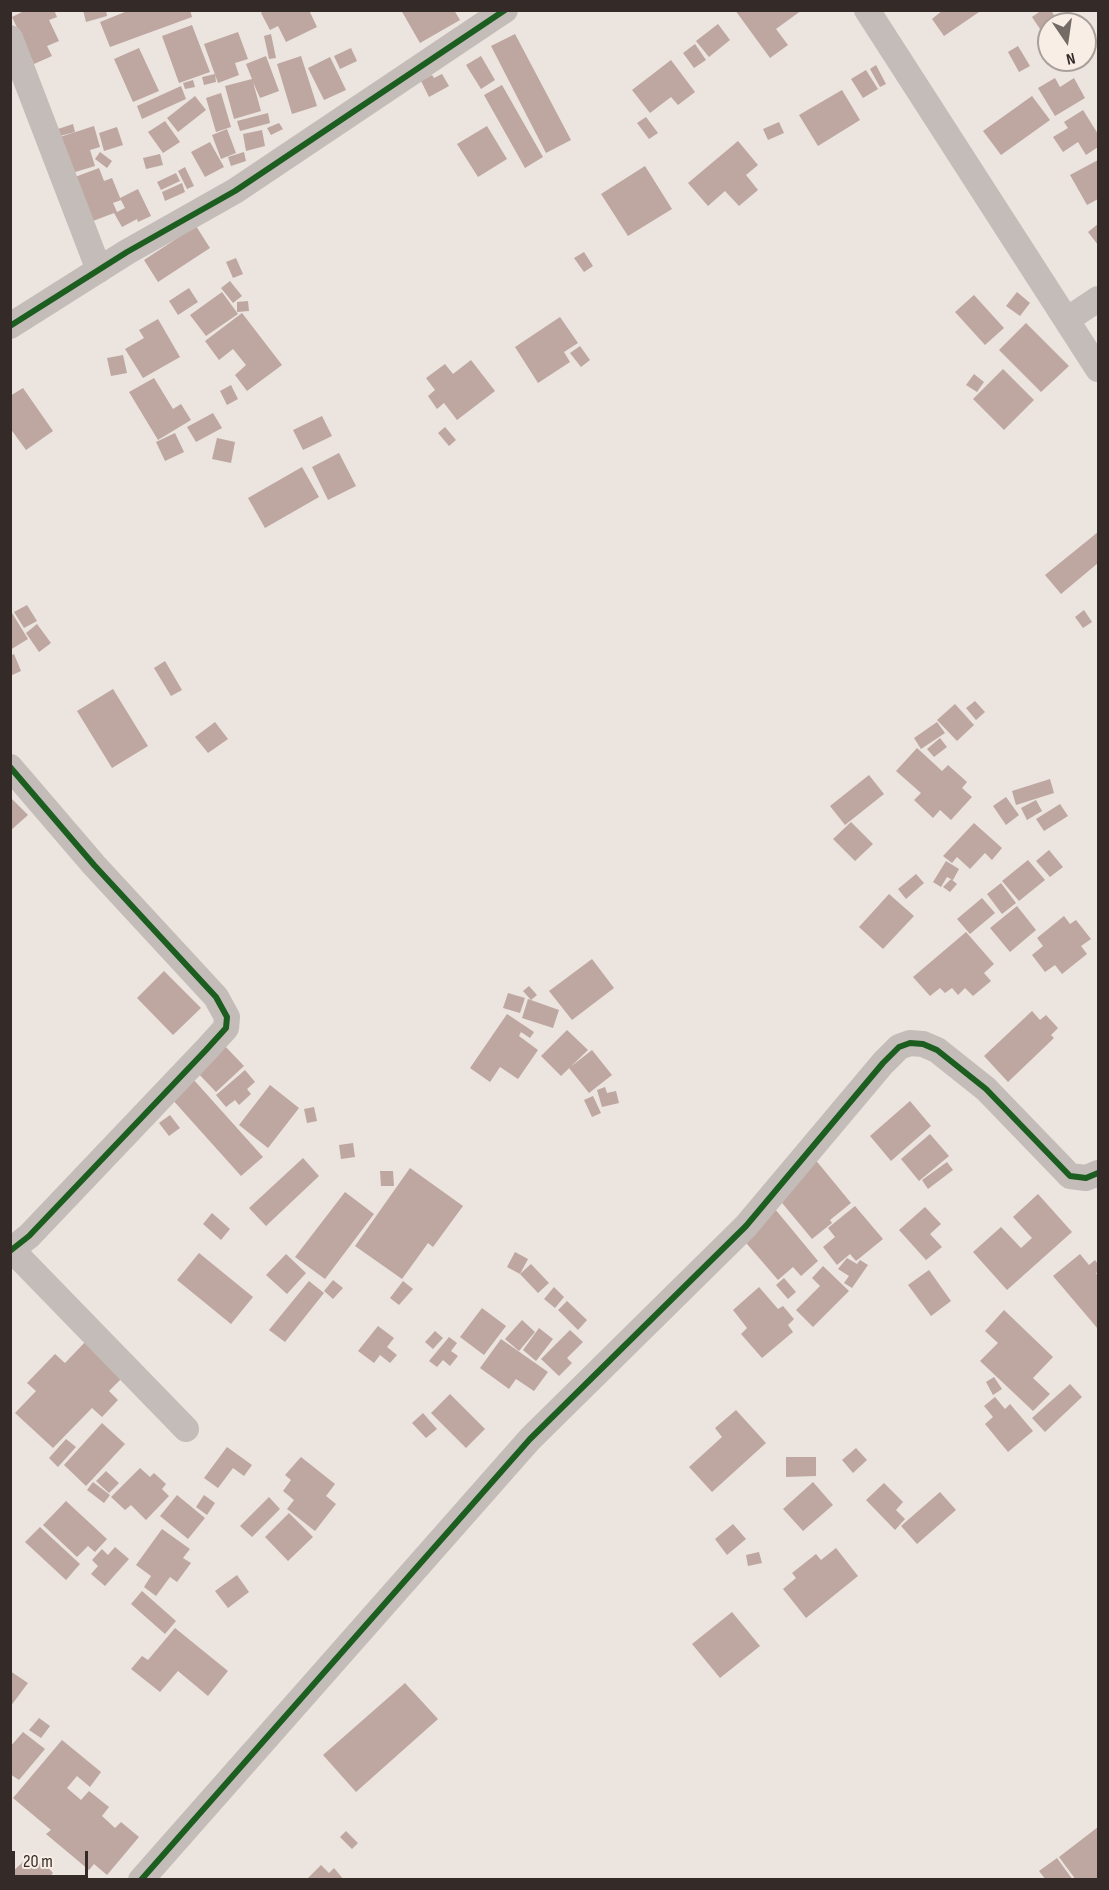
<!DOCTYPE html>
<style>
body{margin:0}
#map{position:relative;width:1109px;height:1890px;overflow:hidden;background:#ebe4df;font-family:"Sofia Sans Condensed",sans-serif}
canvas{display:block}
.frame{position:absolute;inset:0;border:12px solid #342a27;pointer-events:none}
.north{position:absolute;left:1037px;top:12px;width:60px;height:60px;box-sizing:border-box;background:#f8eee6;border:2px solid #aaa09a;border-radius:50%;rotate:167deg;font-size:16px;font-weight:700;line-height:24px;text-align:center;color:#342a27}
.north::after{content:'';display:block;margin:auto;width:21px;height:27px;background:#746b67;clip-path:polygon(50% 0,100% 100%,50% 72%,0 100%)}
.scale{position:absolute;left:12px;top:1851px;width:76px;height:27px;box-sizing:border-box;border:3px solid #342a27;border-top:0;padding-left:8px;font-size:18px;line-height:21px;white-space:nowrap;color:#342a27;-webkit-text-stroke:4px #f8eee6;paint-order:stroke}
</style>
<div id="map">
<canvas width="1109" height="1890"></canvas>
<div class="frame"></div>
<div class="north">N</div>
<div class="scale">20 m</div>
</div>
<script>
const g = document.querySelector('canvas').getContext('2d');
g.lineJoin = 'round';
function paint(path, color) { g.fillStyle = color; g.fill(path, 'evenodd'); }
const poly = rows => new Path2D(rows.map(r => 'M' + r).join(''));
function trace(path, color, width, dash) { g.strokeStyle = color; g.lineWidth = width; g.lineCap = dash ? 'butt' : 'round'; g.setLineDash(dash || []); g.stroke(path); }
paint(poly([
 [26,10,54,10,57,17,49,20,59,41,47,46,52,56,34,64,12,17],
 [83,10,106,10,107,16,86,22],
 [130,10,190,10,192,17,110,47,100,22],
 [265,10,309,10,317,27,286,42,278,26,270,30,261,13],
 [401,10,454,10,460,20,420,43],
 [735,10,802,10,776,29,788,45,770,58],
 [943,10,982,10,944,36,932,19],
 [1042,10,1051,10,1059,24,1049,24,1049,32,1044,35,1032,17],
 [718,24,730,40,709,57,696,41],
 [192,25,210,72,179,83,162,36],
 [238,32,248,59,235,63,239,75,218,83,204,44],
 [271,34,276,58,269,59,264,36],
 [515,34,571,140,546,153,491,46],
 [695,44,706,60,694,68,683,53],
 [1018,46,1030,66,1019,72,1008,52],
 [139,48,159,91,133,102,114,59],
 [351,48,357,61,340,69,334,56],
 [266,56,279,91,260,98,253,82,261,111,234,119,225,86,252,79,246,64],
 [301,56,317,106,292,114,277,64],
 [481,56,495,80,481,89,466,65],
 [330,57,346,90,324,100,308,68],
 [671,60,695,92,678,105,671,97,650,113,632,90],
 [876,65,886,84,880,87,870,69],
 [866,70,878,89,863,98,851,79],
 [215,74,216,82,204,85,202,77],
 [442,74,449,86,429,97,421,81,432,75,434,78],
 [1055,78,1060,87,1074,78,1085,98,1055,116,1038,88],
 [193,80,195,87,185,89,183,83],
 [502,85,543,157,525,168,484,95],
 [181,86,186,99,142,119,137,106],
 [842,90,860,120,818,146,799,115],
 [221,93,231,127,216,132,206,98],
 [195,96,206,110,178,132,167,118],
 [1032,96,1050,120,1001,155,983,131],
 [1083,110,1098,134,1098,147,1086,155,1078,142,1063,152,1053,137,1068,128,1064,122],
 [268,113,270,123,240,131,237,121],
 [646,117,658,133,649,139,637,123],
 [165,121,180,142,163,153,148,132],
 [779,122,784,133,768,140,763,129],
 [279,123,283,129,271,135,267,128],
 [73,124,75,132,60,136,58,129],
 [94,126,100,147,90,150,95,166,72,173,60,137],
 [487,126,507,159,478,177,457,144],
 [117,127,123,145,104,151,99,133],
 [227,129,236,153,221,159,212,135],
 [262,130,265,146,246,151,243,134],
 [738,141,758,165,746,175,758,190,739,206,725,191,708,206,688,183],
 [210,142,224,167,205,177,191,152],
 [100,152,112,161,107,168,95,159],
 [244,152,246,161,231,166,228,157],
 [160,154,163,165,146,169,143,158],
 [1098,160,1098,199,1087,205,1070,175],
 [645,166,672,209,628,236,601,194],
 [185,167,194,186,187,189,178,171],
 [99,168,104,181,112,178,121,200,113,203,117,212,125,208,120,198,138,189,151,216,138,222,137,219,122,227,114,213,93,221,75,177],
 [176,173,180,181,161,190,157,182],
 [182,183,185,192,165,201,162,192],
 [1098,224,1098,245,1088,232],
 [196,226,210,248,158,282,144,260],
 [584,252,593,266,584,272,574,258],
 [236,258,243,274,233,278,226,262],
 [230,281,242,296,233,303,221,288],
 [189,288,198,302,178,315,169,301],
 [222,292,238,314,206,336,190,315],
 [1017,292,1030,303,1020,316,1006,306],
 [974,295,1004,328,985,345,955,312],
 [248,301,249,311,237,312,237,302],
 [242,313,282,365,247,391,235,375,246,365,233,349,219,360,205,341],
 [560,317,578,343,564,352,570,362,538,383,515,347],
 [158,319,180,357,143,378,125,349,144,338,139,330],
 [1026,323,1069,366,1041,392,999,350],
 [580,346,590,360,581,367,570,353],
 [123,355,127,373,111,376,107,358],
 [471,360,495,391,457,420,444,403,437,409,428,396,435,390,426,378,445,364,453,374],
 [1003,369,1034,400,1004,430,973,399],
 [974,374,984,382,977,392,966,385],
 [154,378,173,409,181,404,191,420,158,440,129,392],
 [231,385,238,399,227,405,220,391],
 [23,388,53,431,26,450,10,428,10,396],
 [213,413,222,428,196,442,187,427],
 [322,416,332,436,303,450,293,430],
 [445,427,456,440,449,446,438,433],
 [175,433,184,452,165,461,156,442],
 [217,438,235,442,231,463,212,459],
 [339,453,356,486,328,500,312,467],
 [302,467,319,497,265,528,248,498],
 [1098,532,1098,563,1061,594,1045,575],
 [27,605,37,621,24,628,14,612],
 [1084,610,1092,622,1083,628,1075,617],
 [12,613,28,639,10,650,10,614],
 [37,624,51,643,39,652,26,633],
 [14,654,21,671,10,676,10,656],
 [165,661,182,690,171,696,154,668],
 [113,689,148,746,112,768,77,711],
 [975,701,985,712,976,720,966,708],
 [955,704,974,725,957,741,937,720],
 [215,722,228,739,208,753,195,737],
 [937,722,945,733,921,749,914,738],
 [940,738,947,747,934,757,927,749],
 [917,748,942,771,948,765,967,782,962,788,972,797,951,820,940,810,933,818,914,800,921,793,896,771],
 [869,775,884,794,845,825,830,806],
 [1050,779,1054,793,1016,805,1012,791],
 [10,797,28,815,10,831],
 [1006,797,1019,815,1006,825,993,806],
 [1036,800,1042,811,1027,820,1021,808],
 [1060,804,1068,816,1044,831,1036,819],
 [851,822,873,844,855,861,833,839],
 [974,823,1002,848,992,860,985,853,970,869,957,857,952,863,943,856],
 [1049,850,1063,867,1050,877,1036,861],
 [1028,860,1045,880,1019,901,1002,881],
 [946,861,959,869,953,880,947,877,941,887,933,882],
 [916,874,924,883,906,899,898,889],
 [951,879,957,884,950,892,943,887],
 [1001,883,1016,903,1002,914,987,894],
 [889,894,914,916,883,949,859,927],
 [982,898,995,913,970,934,957,919],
 [1017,906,1036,930,1010,952,990,928],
 [1064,916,1070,924,1076,920,1091,939,1081,946,1087,954,1062,974,1055,965,1045,972,1032,955,1043,946,1037,938],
 [966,932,994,964,984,973,991,981,973,996,965,988,958,995,952,988,945,993,940,988,930,996,913,977],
 [592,959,614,988,572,1020,549,991],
 [164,971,201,1008,173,1035,137,998],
 [529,986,537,995,531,1000,523,991],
 [508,993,525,998,520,1013,503,1008],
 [528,999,559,1010,553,1028,522,1018],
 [1032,1011,1040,1020,1046,1015,1058,1028,1051,1035,1054,1038,1008,1082,984,1056],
 [507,1014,534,1032,530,1038,521,1032,519,1036,538,1050,518,1079,500,1067,490,1082,470,1068],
 [567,1030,588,1050,561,1076,541,1056],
 [223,1044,244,1066,216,1092,195,1070],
 [592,1050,612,1075,589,1093,569,1068],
 [245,1070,255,1082,247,1089,251,1094,239,1105,235,1100,226,1107,216,1095],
 [193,1079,263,1157,241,1176,171,1098],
 [270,1085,299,1108,268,1148,239,1125],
 [605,1087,607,1093,616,1091,619,1103,602,1107,597,1090],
 [593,1096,601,1113,592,1117,584,1100],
 [910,1101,931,1126,891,1161,870,1136],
 [314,1107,317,1121,307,1123,304,1109],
 [170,1115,180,1128,169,1136,159,1123],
 [930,1134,949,1156,919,1181,901,1159],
 [353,1143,355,1157,341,1159,339,1145],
 [303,1158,319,1176,266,1226,249,1208],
 [814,1158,851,1203,830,1220,832,1223,812,1239,778,1198],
 [947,1162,953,1170,928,1189,922,1180],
 [410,1168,463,1206,433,1247,428,1243,402,1279,355,1246],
 [380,1171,393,1171,394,1186,381,1186],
 [345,1192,374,1214,325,1279,295,1257],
 [1038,1194,1072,1232,1007,1290,973,1252,1001,1227,1021,1248,1032,1238,1013,1217],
 [855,1206,883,1239,856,1261,850,1254,837,1265,823,1247,835,1237,828,1228],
 [925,1207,941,1224,930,1234,942,1247,926,1260,899,1230],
 [775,1209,818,1261,801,1276,793,1267,778,1280,741,1237],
 [212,1213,230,1229,221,1240,203,1224],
 [515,1252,528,1259,520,1274,507,1267],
 [199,1253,253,1297,231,1324,177,1280],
 [286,1254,306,1273,287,1294,266,1275],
 [1080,1254,1089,1265,1095,1260,1098,1264,1098,1272,1096,1273,1098,1276,1098,1329,1053,1276],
 [847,1258,857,1264,860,1260,868,1265,852,1288,844,1283,849,1276,838,1269],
 [531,1264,549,1283,538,1293,520,1274],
 [823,1266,849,1291,813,1327,796,1310,820,1286,812,1278],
 [929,1270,951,1301,931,1316,908,1285],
 [784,1278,796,1292,788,1299,776,1285],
 [333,1280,343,1288,333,1299,324,1291],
 [309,1281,324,1293,285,1342,269,1330],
 [403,1281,413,1289,399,1305,390,1298],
 [554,1287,564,1297,555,1308,544,1299],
 [759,1287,778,1309,783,1306,794,1319,788,1325,793,1332,762,1358,741,1334,747,1328,733,1310],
 [567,1301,587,1320,578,1330,558,1310],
 [482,1308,506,1326,484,1355,460,1337],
 [1004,1310,1053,1357,1033,1378,1050,1394,1033,1411,980,1361,998,1343,985,1331],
 [522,1320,535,1332,519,1351,505,1339],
 [378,1326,394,1338,387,1347,397,1355,390,1363,380,1355,374,1363,358,1351],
 [539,1328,553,1339,536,1361,523,1350],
 [570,1330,583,1342,567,1358,572,1363,559,1376,541,1359],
 [435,1331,443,1338,433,1349,425,1342],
 [449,1337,457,1343,451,1351,458,1356,450,1366,443,1360,437,1367,429,1361],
 [88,1339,125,1375,109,1391,118,1400,102,1417,92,1408,53,1448,15,1413,36,1391,27,1383,55,1354,65,1363],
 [501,1339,548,1372,534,1391,516,1379,509,1389,480,1368],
 [994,1377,1002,1389,993,1395,986,1382],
 [1070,1384,1082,1397,1045,1432,1032,1418],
 [450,1394,485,1429,466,1448,431,1413],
 [995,1397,1005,1409,1010,1404,1033,1431,1008,1452,985,1424,993,1417,984,1406],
 [736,1410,766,1443,712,1492,689,1467,722,1437,715,1428],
 [423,1413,437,1429,426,1438,412,1423],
 [102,1423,125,1444,86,1486,64,1465],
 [66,1439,76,1447,58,1467,49,1458],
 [227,1447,252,1465,244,1476,233,1468,218,1488,204,1478],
 [856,1448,867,1460,853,1473,842,1460],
 [301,1457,335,1484,326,1496,336,1504,315,1531,287,1509,294,1500,283,1491,291,1480,285,1475],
 [786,1457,816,1457,816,1476,786,1477],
 [140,1468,150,1477,154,1473,166,1484,162,1489,169,1496,146,1520,131,1505,125,1510,111,1497],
 [106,1471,119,1483,109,1493,96,1481],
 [93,1482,110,1495,104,1503,87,1490],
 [813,1482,833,1505,803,1531,783,1509],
 [884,1483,903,1502,896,1510,905,1519,895,1530,866,1500],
 [940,1492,956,1510,917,1544,901,1526],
 [177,1495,205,1518,188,1539,160,1516],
 [204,1495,215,1503,207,1515,196,1507],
 [269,1497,280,1509,252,1537,240,1526],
 [66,1501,107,1539,95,1552,88,1546,77,1557,43,1525],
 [289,1513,313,1537,288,1561,265,1537],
 [733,1524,746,1539,727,1555,715,1539],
 [40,1527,80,1564,66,1580,25,1542],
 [162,1529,190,1549,183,1558,191,1563,177,1582,170,1577,156,1596,144,1587,151,1576,136,1565],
 [115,1547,129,1559,105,1586,91,1574,98,1566,92,1560,102,1549,108,1555],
 [836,1548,858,1576,806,1618,783,1589,796,1578,792,1573,816,1554,821,1560],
 [759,1552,762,1563,748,1566,746,1555],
 [237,1575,249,1592,228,1608,215,1591],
 [142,1591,176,1621,165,1634,131,1604],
 [732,1612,760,1646,720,1678,692,1644],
 [175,1628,228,1671,208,1696,178,1671,160,1692,131,1669,142,1656,148,1660],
 [10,1671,28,1683,10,1707],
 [405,1683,438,1719,356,1792,323,1755],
 [39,1718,50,1726,41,1738,29,1730],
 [23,1732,45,1749,19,1780,10,1774,10,1747],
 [62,1740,101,1772,90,1787,77,1776,67,1788,81,1800,89,1791,109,1807,102,1816,115,1828,121,1822,139,1837,107,1875,94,1864,89,1870,46,1834,51,1830,13,1798],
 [1098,1827,1098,1880,1076,1880,1059,1857],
 [346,1831,358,1843,352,1849,340,1837],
 [1057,1858,1073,1880,1046,1880,1039,1871],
 [26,1859,35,1868,42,1861,53,1873,47,1880,10,1880,10,1874],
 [321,1865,329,1873,334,1868,344,1880,306,1880]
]), '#bea6a1');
trace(poly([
 [867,10,1098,369],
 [10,38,99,270],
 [1068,319,1098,299],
 [10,326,127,252,235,191,505,10],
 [10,767,94,865,216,997,227,1017,226,1028,206,1050,29,1236,10,1251],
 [12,1250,186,1429],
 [141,1880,530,1439,746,1226,883,1063,899,1047,910,1043,923,1044,937,1050,986,1089,1070,1176,1086,1178,1098,1173]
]), '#c4bcb8', 26);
trace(poly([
 [10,326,127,252,235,191,505,10],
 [10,767,94,865,216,997,227,1017,226,1028,206,1050,29,1236,10,1251],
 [141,1880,530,1439,746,1226,883,1063,899,1047,910,1043,923,1044,937,1050,986,1089,1070,1176,1086,1178,1098,1173]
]), '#1b5e20', 6);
</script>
